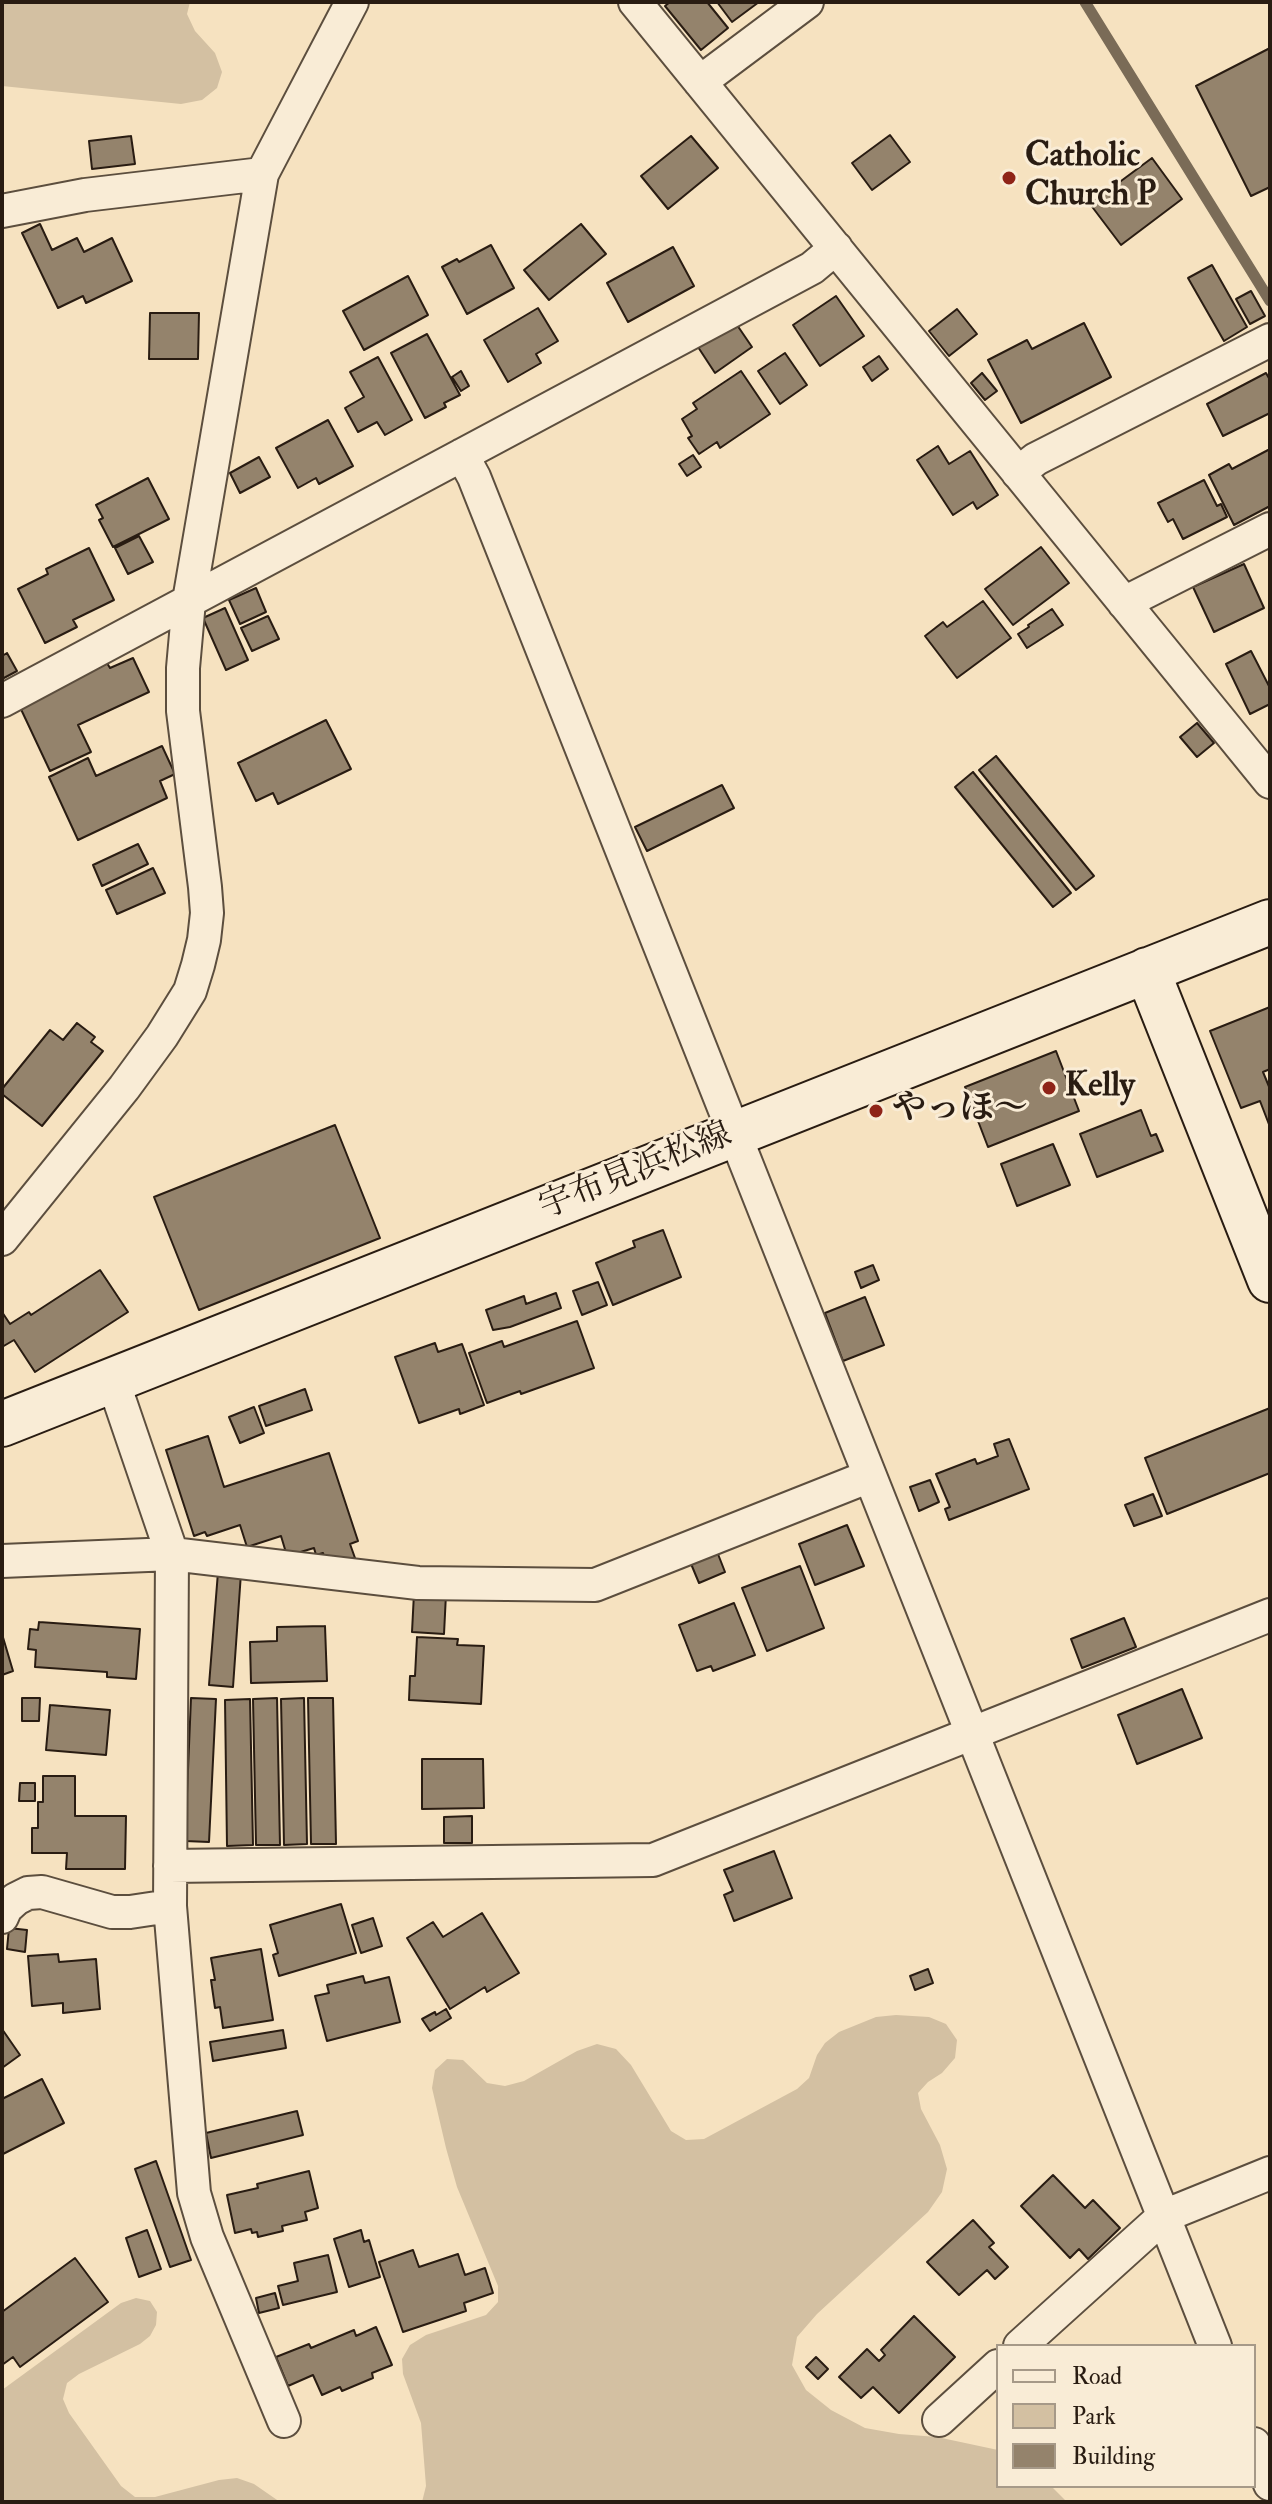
<!DOCTYPE html>
<meta charset="utf-8">
<style>
body{margin:0}
#map{position:relative;width:1272px;height:2504px;overflow:hidden;background:#f6e2c0;font-family:"IM FELL Double Pica",serif}
canvas{display:block}
.frame{position:absolute;inset:0;border:4px solid #291c12;pointer-events:none}
.legend{position:absolute;left:996px;top:2344px;width:260px;height:144px;box-sizing:border-box;background:#f9ecd6;border:2px solid #a69988;margin:0;padding:10px 14px;list-style:none;font-size:24px;color:#291c12}
.legend li{display:flex;align-items:center;gap:16px;height:40px}
.legend b{width:40px;border:2px solid #a69988}
</style>
<div id="map">
<canvas width="1272" height="2504"></canvas>
<div class="frame"></div>
<ul class="legend">
<li><b style="height:10px;background:#f9ecd6"></b>Road</li>
<li><b style="height:22px;background:#d3c0a2"></b>Park</li>
<li><b style="height:22px;background:#94836c"></b>Building</li>
</ul>
</div>
<script>
const ctx = document.querySelector('canvas').getContext('2d');
ctx.lineJoin = 'round';
function paint(path, color) { ctx.fillStyle = color; ctx.fill(path, 'evenodd'); }
const toPath = rows => new Path2D(rows.map(r => 'M' + r).join(''));
function stroke(path, color, width, dash) { ctx.strokeStyle = color; ctx.lineWidth = width; ctx.lineCap = dash ? 'butt' : 'round'; ctx.setLineDash(dash || []); ctx.stroke(path); }
function drawText(font, color, halo, rows, align = 'center') {
  ctx.font = font + ' "IM FELL Double Pica","Noto Serif JP",serif'; ctx.lineWidth = 6; ctx.setLineDash([]); ctx.textBaseline = 'middle'; ctx.strokeStyle = halo; ctx.fillStyle = color; for (const [text, x, y, turn = 0] of rows) {
    ctx.save(); ctx.translate(x, y); ctx.rotate((+turn || 0) * Math.PI / 180); ctx.textAlign = isNaN(turn) ? turn : align; if (halo) ctx.strokeText(text, 0, 0); ctx.fillText(text, 0, 0); ctx.restore();
  }
}
paint(toPath([
 [2,2,190,2,187,14,195,31,215,53,222,72,217,88,202,100,181,104,2,86],
 [896,2015,929,2017,946,2024,957,2040,955,2058,942,2073,928,2082,918,2093,921,2109,940,2145,947,2169,942,2192,928,2212,817,2314,797,2337,792,2365,806,2390,831,2410,865,2428,899,2434,937,2437,998,2450,998,2486,1051,2486,1067,2502,422,2502,426,2486,421,2423,403,2374,402,2359,410,2345,426,2335,486,2315,498,2302,498,2286,457,2187,446,2148,432,2088,435,2070,447,2059,463,2060,487,2083,505,2086,524,2081,577,2051,597,2044,616,2049,631,2065,671,2131,686,2140,704,2139,797,2089,809,2078,817,2055,825,2043,839,2032,876,2017],
 [136,2298,150,2301,157,2312,156,2325,150,2336,140,2344,79,2374,67,2383,63,2399,69,2413,121,2486,135,2497,155,2497,219,2480,237,2478,254,2484,280,2502,2,2502,2,2390,121,2303]
]), '#d3c0a2');
stroke(toPath([
 [1085,2,1270,301]
]), '#7a6b57', 11);
const building = toPath([
 [670,2,707,2,728,28,701,50,665,6,670,2],
 [717,2,759,2,732,22,717,2],
 [1270,48,1270,187,1251,196,1196,86,1270,48],
 [890,135,910,162,872,190,852,163,890,135],
 [131,136,135,164,92,169,89,141,131,136],
 [691,136,718,168,668,209,641,176,691,136],
 [1152,158,1182,199,1121,245,1090,204,1152,158],
 [40,224,52,250,77,238,84,252,112,238,132,281,86,303,83,296,58,308,22,233,40,224],
 [581,224,606,254,549,300,524,270,581,224],
 [491,245,514,288,467,314,442,267,457,259,459,262,491,245],
 [673,247,694,286,628,322,607,283,673,247],
 [1212,265,1247,327,1224,341,1188,278,1212,265],
 [408,276,428,315,364,350,343,311,408,276],
 [1251,291,1265,316,1250,324,1236,299,1251,291],
 [836,296,864,336,820,366,793,325,836,296],
 [538,308,558,341,536,354,541,363,508,382,484,340,538,308],
 [957,309,977,334,949,356,929,331,957,309],
 [150,313,199,313,198,359,149,359,150,313],
 [735,322,752,347,715,373,698,347,735,322],
 [1084,323,1111,377,1021,423,988,360,1027,340,1032,349,1084,323],
 [427,334,460,395,444,403,446,407,425,418,391,353,427,334],
 [785,353,807,385,780,404,758,371,785,353],
 [879,356,888,369,872,381,863,367,879,356],
 [378,357,412,420,385,435,377,422,358,432,345,408,364,397,350,372,378,357],
 [461,371,469,386,461,391,452,377,461,371],
 [741,371,770,414,720,448,717,442,699,454,688,438,692,436,682,419,697,409,693,403,741,371],
 [982,373,997,391,985,400,971,383,982,373],
 [1266,373,1270,380,1270,413,1223,436,1207,404,1266,373],
 [328,420,353,466,319,484,316,478,298,488,276,448,328,420],
 [938,446,949,464,970,451,998,495,977,509,973,502,953,515,917,460,938,446],
 [1270,449,1270,506,1234,525,1209,475,1229,464,1232,469,1270,449],
 [693,455,701,467,687,476,679,464,693,455],
 [259,457,270,477,240,493,230,473,259,457],
 [148,478,169,519,113,547,99,520,103,518,96,505,148,478],
 [1204,480,1217,506,1221,504,1227,517,1183,539,1173,519,1168,522,1158,503,1204,480],
 [139,536,153,562,128,574,115,548,139,536],
 [1041,547,1069,583,1013,625,985,589,1041,547],
 [89,548,114,600,73,620,77,627,45,643,18,589,48,574,46,569,89,548],
 [1244,564,1264,608,1214,632,1193,587,1244,564],
 [256,588,266,612,240,624,229,600,256,588],
 [983,601,1011,638,957,678,925,636,943,622,947,627,983,601],
 [225,608,248,660,226,670,203,618,225,608],
 [1052,609,1063,625,1027,648,1018,634,1029,627,1028,625,1052,609],
 [268,616,279,639,252,651,241,628,268,616],
 [1251,651,1270,688,1270,704,1250,714,1226,664,1251,651],
 [7,653,17,671,2,679,2,656,7,653],
 [133,658,149,692,78,725,91,752,50,771,19,705,107,663,110,668,133,658],
 [326,720,351,769,278,804,273,793,256,801,238,763,326,720],
 [1197,723,1214,743,1197,757,1180,737,1197,723],
 [162,746,175,774,160,781,167,798,78,840,49,777,88,758,96,776,162,746],
 [996,756,1094,876,1076,890,979,770,996,756],
 [973,772,1071,893,1053,907,955,787,973,772],
 [722,785,734,808,647,851,635,827,722,785],
 [138,844,148,864,102,886,93,865,138,844],
 [153,868,165,893,117,914,106,890,153,868],
 [1270,1007,1270,1069,1263,1072,1270,1089,1270,1127,1260,1101,1241,1108,1210,1031,1270,1007],
 [77,1023,95,1037,91,1042,103,1051,42,1126,2,1094,2,1089,50,1030,63,1040,77,1023],
 [1056,1051,1079,1111,988,1147,965,1087,1056,1051],
 [1141,1110,1151,1136,1156,1134,1163,1151,1097,1177,1080,1134,1141,1110],
 [335,1125,380,1238,199,1310,154,1197,335,1125],
 [1053,1144,1070,1185,1017,1206,1001,1164,1053,1144],
 [663,1230,681,1277,613,1305,596,1263,635,1247,633,1241,663,1230],
 [873,1265,879,1280,861,1288,855,1272,873,1265],
 [100,1270,128,1312,35,1372,14,1340,2,1347,2,1312,10,1324,29,1312,31,1315,100,1270],
 [598,1282,607,1305,582,1315,573,1291,598,1282],
 [556,1293,561,1308,510,1327,493,1330,486,1310,524,1296,526,1304,556,1293],
 [865,1297,884,1345,843,1361,825,1313,865,1297],
 [577,1321,594,1368,521,1394,520,1391,487,1403,469,1353,502,1341,504,1347,577,1321],
 [435,1343,438,1352,462,1344,484,1405,460,1414,459,1409,419,1423,395,1357,435,1343],
 [305,1389,312,1410,266,1426,259,1406,305,1389],
 [254,1407,264,1433,240,1443,229,1417,254,1407],
 [1270,1408,1270,1473,1167,1514,1145,1458,1270,1408],
 [208,1436,224,1487,329,1453,358,1541,350,1544,355,1558,325,1561,323,1553,316,1555,314,1548,287,1556,281,1536,247,1547,240,1525,207,1536,205,1532,194,1536,166,1450,208,1436],
 [1009,1439,1029,1489,949,1520,945,1509,950,1507,936,1474,975,1459,977,1464,998,1456,994,1444,1009,1439],
 [930,1480,939,1502,919,1511,910,1487,930,1480],
 [1153,1494,1162,1516,1134,1526,1125,1505,1153,1494],
 [847,1525,864,1566,815,1585,799,1544,847,1525],
 [716,1549,725,1572,699,1583,689,1559,716,1549],
 [800,1566,824,1628,767,1651,742,1588,800,1566],
 [218,1572,241,1573,233,1687,209,1685,218,1572],
 [414,1593,446,1594,444,1634,412,1632,414,1593],
 [734,1603,755,1655,713,1671,711,1666,697,1671,679,1625,734,1603],
 [1124,1618,1136,1647,1082,1668,1071,1639,1124,1618],
 [39,1622,140,1629,136,1679,107,1677,107,1672,35,1667,36,1650,28,1649,30,1629,38,1630,39,1622],
 [325,1626,327,1681,251,1683,250,1642,277,1641,277,1627,325,1626],
 [2,1634,13,1671,2,1675,2,1634],
 [417,1637,458,1639,457,1645,484,1646,481,1704,409,1700,410,1676,415,1676,417,1637],
 [1182,1689,1202,1738,1137,1764,1118,1715,1182,1689],
 [22,1698,40,1698,39,1721,22,1721,22,1698],
 [191,1698,216,1699,209,1842,185,1841,191,1698],
 [277,1698,280,1845,256,1845,253,1699,277,1698],
 [304,1698,307,1844,284,1845,281,1699,304,1698],
 [308,1698,333,1698,336,1844,311,1844,308,1698],
 [250,1699,253,1845,227,1846,225,1700,250,1699],
 [50,1705,110,1710,106,1755,46,1750,50,1705],
 [422,1759,483,1759,484,1808,422,1809,422,1759],
 [43,1776,75,1776,75,1816,126,1816,125,1869,66,1869,67,1853,32,1853,32,1828,38,1828,38,1802,43,1802,43,1776],
 [20,1783,35,1783,35,1801,19,1801,20,1783],
 [472,1816,472,1843,444,1843,444,1817,472,1816],
 [774,1851,792,1898,734,1921,724,1895,733,1891,724,1870,774,1851],
 [341,1904,356,1953,279,1976,273,1955,278,1953,270,1925,341,1904],
 [482,1913,519,1973,487,1992,485,1987,450,2009,407,1938,433,1922,443,1937,482,1913],
 [373,1918,382,1946,361,1953,352,1925,373,1918],
 [9,1928,27,1930,25,1952,7,1949,9,1928],
 [261,1949,273,2020,223,2028,220,2007,215,2008,211,1980,215,1980,211,1958,261,1949],
 [58,1954,59,1962,96,1959,100,2009,63,2013,63,2003,32,2006,28,1956,58,1954],
 [928,1969,933,1983,915,1990,910,1976,928,1969],
 [363,1976,365,1983,389,1977,400,2022,327,2041,315,1996,329,1993,327,1985,363,1976],
 [446,2009,451,2018,430,2031,422,2019,435,2012,436,2015,446,2009],
 [2,2029,20,2055,2,2068,2,2029],
 [283,2030,286,2048,213,2061,210,2042,283,2030],
 [42,2079,64,2123,3,2154,2,2099,42,2079],
 [297,2111,303,2135,211,2158,206,2133,297,2111],
 [156,2161,191,2260,170,2267,135,2169,156,2161],
 [309,2171,318,2208,305,2212,307,2220,282,2226,283,2231,258,2237,257,2232,252,2233,251,2229,235,2233,227,2195,258,2188,257,2184,309,2171],
 [1053,2175,1085,2208,1093,2200,1120,2228,1088,2259,1079,2249,1070,2258,1021,2206,1053,2175],
 [973,2220,994,2243,989,2247,1008,2267,995,2279,987,2270,959,2295,927,2262,973,2220],
 [147,2230,161,2269,139,2277,126,2238,147,2230],
 [361,2230,364,2242,369,2240,380,2277,349,2287,334,2239,361,2230],
 [413,2250,419,2267,458,2254,465,2275,485,2268,493,2293,464,2303,466,2311,403,2332,379,2262,413,2250],
 [328,2255,337,2292,283,2305,278,2286,298,2281,294,2263,328,2255],
 [75,2258,108,2302,20,2367,13,2357,2,2365,2,2312,75,2258],
 [275,2293,279,2308,259,2313,256,2298,275,2293],
 [914,2316,955,2357,899,2413,873,2387,861,2398,839,2377,867,2349,879,2361,885,2355,881,2350,914,2316],
 [376,2327,392,2365,372,2373,373,2378,342,2391,340,2387,322,2395,313,2375,288,2386,276,2357,309,2344,311,2348,354,2330,356,2336,376,2327],
 [816,2357,828,2369,818,2379,806,2367,816,2357]
]);
paint(building, '#94836c');
stroke(building, '#291c12', 2);
const street = toPath([
 [635,2,1270,782],
 [700,82,807,2],
 [2,211,85,195,262,174],
 [462,455,474,477,1215,2346],
 [1018,473,1036,459,1270,340],
 [1124,603,1270,529],
 [2,701,812,268,836,248],
 [2,1239,124,1088,162,1036,190,991,198,965,204,940,207,913,205,887,183,711,183,668,189,601,262,174,352,2],
 [113,1381,172,1554,170,1906,194,2193,207,2237,284,2421],
 [2,1561,172,1554,418,1583,595,1585,870,1476],
 [170,1866,653,1860,1270,1615],
 [2,1917,6,1908,16,1899,28,1893,42,1892,112,1912,130,1912,170,1906],
 [1020,2346,1164,2216,1270,2173],
 [939,2420,998,2366],
 [1254,2444,1270,2484]
]);
const secondary = toPath([
 [1147,970,1270,1280],
 [2,1424,1270,922]
]);
stroke(street, '#5c4e3e', 36);
stroke(secondary, '#291c12', 48);
stroke(street, '#f9ecd6', 32);
stroke(secondary, '#f9ecd6', 44);
for (const [x, y, r, color] of [
 [1009,178,8,"#8f2418"],
 [1049,1088,8,"#8f2418"],
 [876,1111,8,"#8f2418"]
]) { const dot = new Path2D(); dot.arc(x, y, r, 0, 2 * Math.PI); ctx.fillStyle = color; ctx.fill(dot); stroke(dot, '#f9ecd6', 3); }
drawText('bold 34px', '#291c12', '#f9ecd6', [
 ["Catholic",1025,158],
 ["Church P",1025,197],
 ["Kelly",1065,1088],
 ["やっほ～",892,1111]
], 'left');
drawText('34px', '#291c12', '#f9ecd6', [
 ["宇布見浜松線",636,1173,-22]
]);
</script>
